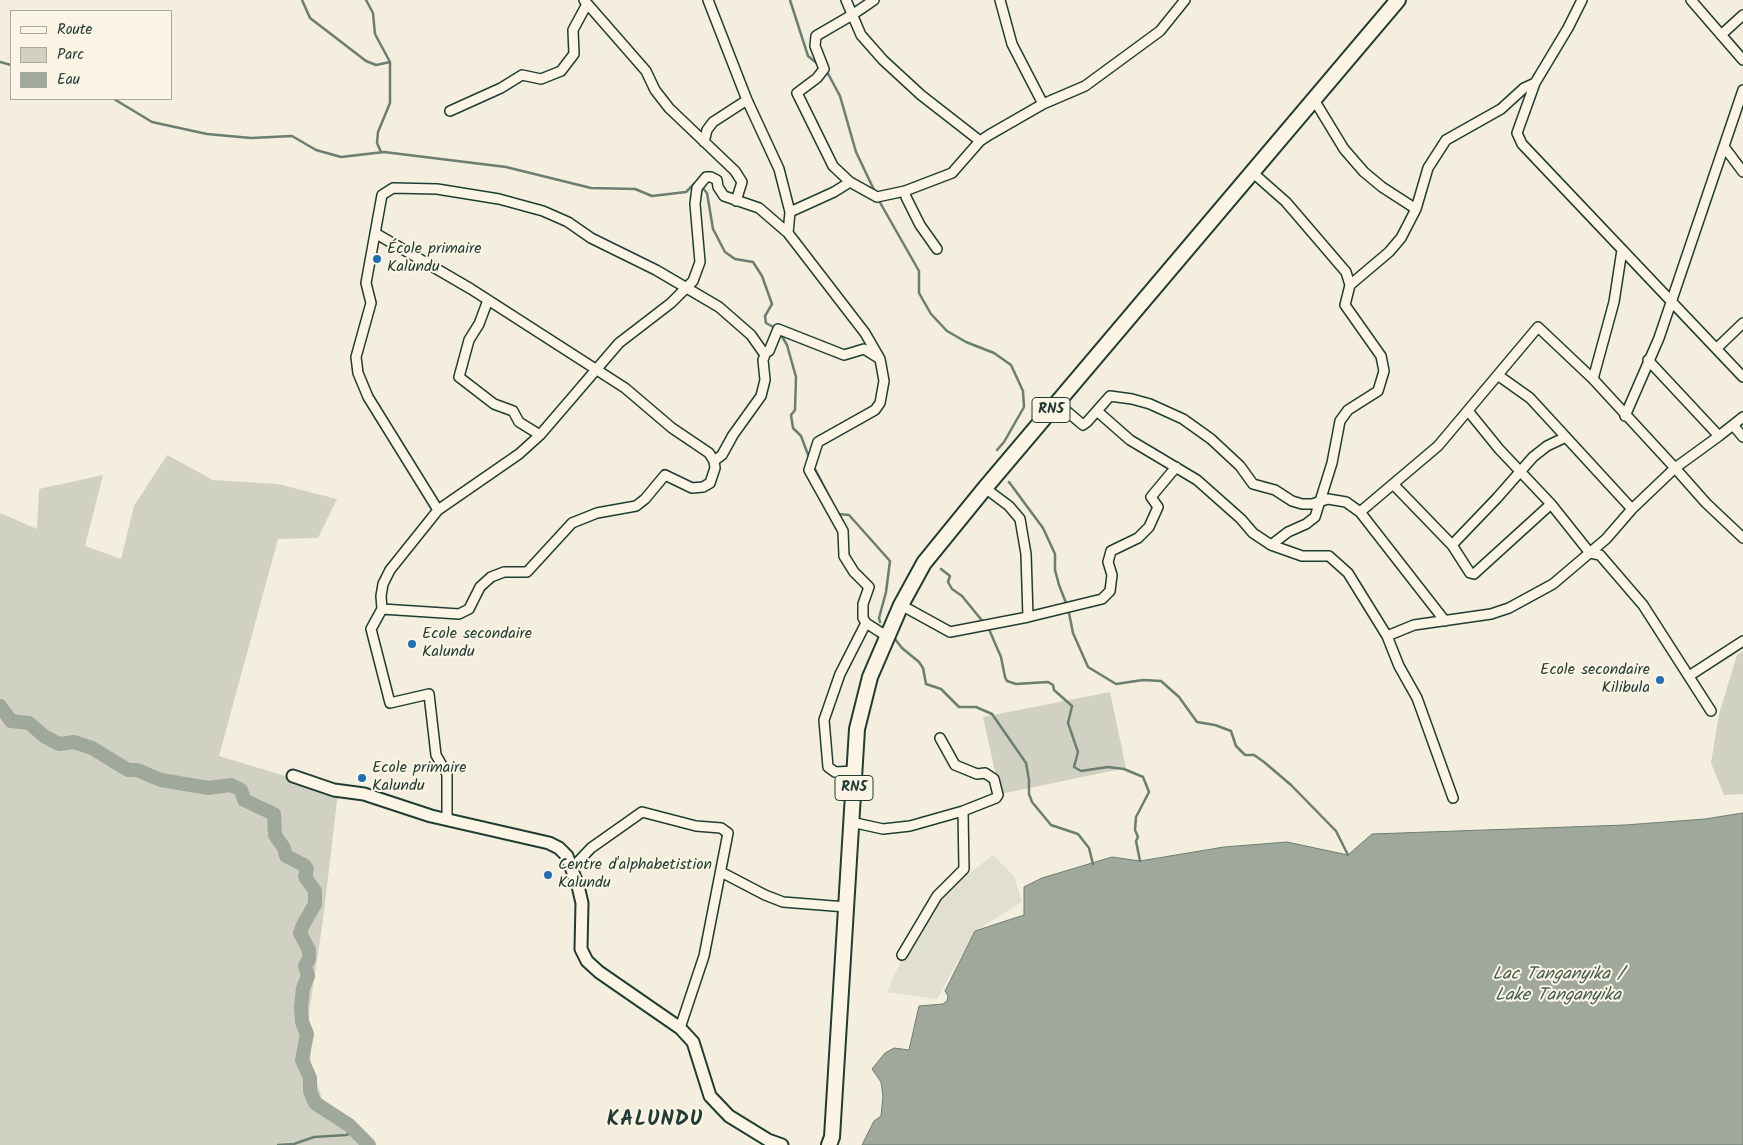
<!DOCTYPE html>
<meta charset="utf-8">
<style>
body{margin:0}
#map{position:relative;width:1743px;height:1145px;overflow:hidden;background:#f3eede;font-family:Kalam,sans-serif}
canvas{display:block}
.legend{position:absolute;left:10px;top:10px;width:162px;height:90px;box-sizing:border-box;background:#fcf5e5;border:1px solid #a4ab9e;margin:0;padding:6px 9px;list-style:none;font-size:15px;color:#1f3d34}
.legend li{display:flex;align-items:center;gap:10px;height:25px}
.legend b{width:25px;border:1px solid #a4ab9e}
</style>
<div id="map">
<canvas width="1743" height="1145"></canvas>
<ul class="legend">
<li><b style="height:6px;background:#fcf5e5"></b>Route</li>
<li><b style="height:14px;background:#d0d1c2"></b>Parc</li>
<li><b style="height:14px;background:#a0a89b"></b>Eau</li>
</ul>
</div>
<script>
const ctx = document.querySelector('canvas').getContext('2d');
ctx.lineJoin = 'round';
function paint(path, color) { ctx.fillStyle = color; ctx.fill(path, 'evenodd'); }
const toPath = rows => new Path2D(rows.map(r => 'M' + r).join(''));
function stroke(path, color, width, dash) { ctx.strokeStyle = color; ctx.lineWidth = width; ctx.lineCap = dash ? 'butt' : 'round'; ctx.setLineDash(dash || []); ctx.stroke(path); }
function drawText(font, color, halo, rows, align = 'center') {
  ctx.font = font + ' Kalam,sans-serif'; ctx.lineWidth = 4; ctx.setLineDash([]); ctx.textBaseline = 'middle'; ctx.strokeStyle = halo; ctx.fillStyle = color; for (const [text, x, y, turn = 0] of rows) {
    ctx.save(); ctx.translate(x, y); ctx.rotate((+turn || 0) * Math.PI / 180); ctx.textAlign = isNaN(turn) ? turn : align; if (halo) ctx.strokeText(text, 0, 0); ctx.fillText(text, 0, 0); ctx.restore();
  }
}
paint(toPath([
 [993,855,1014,876,1022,902,975,931,937,999,887,992,903,956,939,897]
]), '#e1dfd0');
paint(toPath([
 [167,455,213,480,278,484,337,499,318,538,278,539,219,756,338,792,323,920,309,1013,311,1065,322,1099,350,1119,376,1145,0,1145,0,513,37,529,39,489,103,475,85,546,121,559,134,506],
 [1743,651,1743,794,1724,795,1711,763,1719,714,1737,655],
 [1110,692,1126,768,1000,794,983,717]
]), '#d0d1c2');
const water = toPath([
 [1743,813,1743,1145,862,1145,874,1121,881,1116,883,1096,881,1082,872,1069,885,1053,894,1048,909,1050,919,1006,943,1004,947,1001,948,996,945,991,975,931,1024,915,1024,887,1042,878,1112,857,1140,861,1224,847,1287,842,1348,855,1372,834,1625,825,1705,819,1743,813]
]);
paint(water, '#a0a89b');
stroke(water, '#6c7d72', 1);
stroke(toPath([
 [302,0,310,18,366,61,376,65,390,62],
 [366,0,373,13,375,34,390,62,390,103,378,132,377,143,381,152],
 [790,0,808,56,819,65],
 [0,62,11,65],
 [826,70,840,96,856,152,875,192],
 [114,99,152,122,207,134,251,138,292,136,316,150,341,157,384,152,506,167,591,188,635,189,652,196,686,192,695,183,700,185,707,193,713,229,725,252,735,259,753,262,762,276,772,304,765,316,766,323,777,329],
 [878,199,919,271,919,293,931,314,947,331,966,342,994,353,1011,365,1023,391,1024,407,1004,442,997,450],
 [780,333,787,345,796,377,795,410,791,415,793,428,801,436,810,460],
 [814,467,832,502],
 [1009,482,1043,528,1055,554,1055,570,1059,585,1068,608,1073,633,1088,667,1116,684,1143,680,1161,681,1179,697,1197,722,1215,725,1231,731,1236,746,1245,755,1254,755,1264,762,1291,785,1336,831,1348,855],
 [838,514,849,515,890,561,886,592,879,618,880,622],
 [941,569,950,576,948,582,952,589,962,596,984,623],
 [988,627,1001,657,1005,677,1007,681,1016,684,1048,682,1053,685,1054,690,1072,706,1068,723,1078,752,1074,767,1081,771,1108,767,1124,769,1143,777,1149,792,1136,817,1135,830,1138,837,1136,841,1140,861],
 [895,639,902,648,919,662,923,668,926,684,941,689,959,707,976,707,992,714,1026,763,1029,780,1029,794,1032,802,1051,825,1078,834,1089,848,1093,864],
 [278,1145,294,1144,314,1137,346,1135,354,1132]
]), '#6c7d72', 2.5);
stroke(toPath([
 [0,706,11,721,29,723,44,736,59,744,74,742,92,748,128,770,137,770,161,780,208,788,231,785,241,790,244,800,274,814,275,835,284,848,286,856,304,865,307,869,305,877,315,891,315,904,303,925,300,933,309,950,309,959,305,966,308,976,303,988,301,1007,302,1022,307,1034,302,1060,310,1078,310,1091,315,1103,349,1125,369,1145]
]), '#a0a89b', 14);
const minor = toPath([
 [584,0,646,71,655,90,669,108,735,171,742,182,736,201],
 [846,0,861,35,883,60,921,95,980,141],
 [1000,0,1012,44,1043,104],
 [1582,0,1568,28,1535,83,1517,133,1522,144,1743,377],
 [1691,0,1743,60],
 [1721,35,1743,15],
 [1313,98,1344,149,1364,172,1382,187,1416,209],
 [747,100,779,169,790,212],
 [450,111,501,88,522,75,541,79,561,71,574,54,573,30,587,4],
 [704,142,707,130,713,122,747,100,708,0],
 [1725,148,1743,172],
 [1252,172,1286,202,1346,272,1350,285,1345,305,1381,356,1384,371,1378,391,1348,410,1340,421,1332,463,1315,517,1306,524,1288,532,1271,545],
 [850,182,833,166,797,93,817,78,824,69,815,46,816,36,852,15,874,0],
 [905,191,906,197,920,225,937,249],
 [375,233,471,289,625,388,672,428,709,453,714,461,715,468,710,483,703,487,692,488,665,475,645,499,636,506,597,513,572,523,527,572,504,572,491,577,480,587,469,609,459,614,382,609],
 [788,233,790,212,834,192,850,182,877,197,905,191,952,173,980,141,989,135,1043,104,1085,86,1160,31,1185,0],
 [1350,285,1389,252,1401,238,1416,209,1428,168,1446,140,1501,109,1524,88,1535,83],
 [488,300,479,324,469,340,459,377,494,404,513,411,519,422,540,435],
 [1717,348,1743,323],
 [1648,360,1719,436,1743,417],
 [1499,376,1530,398,1632,509],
 [1593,379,1614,302,1622,250],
 [1057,403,1083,425,1087,422,1110,396,1132,399,1150,404,1183,419,1211,439,1240,466,1253,484,1275,490,1292,501,1302,504,1312,504,1328,499,1346,502,1360,512,1445,621],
 [1097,411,1130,440,1197,480,1241,519,1253,533,1271,545,1302,556,1329,556,1348,573,1387,636,1399,666,1417,698,1453,798],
 [1469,412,1499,449,1551,504,1590,553,1600,555,1643,605,1711,711],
 [1625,416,1659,338,1743,90],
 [1733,425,1743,437],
 [714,461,722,455,733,435,761,396,765,380,763,360,766,352],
 [1393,484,1452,545,1497,498,1533,457,1547,446,1566,437],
 [438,510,368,397,358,373,356,357,371,303,366,283,382,195,393,188,437,189,499,199,543,211,568,222,591,238,656,270,719,307,751,335,763,352,769,351,778,329,844,355,864,349,880,359],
 [1360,512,1438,446,1538,327,1593,379,1675,468,1719,436],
 [1452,545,1470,573,1474,574,1551,504],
 [901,605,950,632,1028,617,1026,554,1020,519,1009,506,985,488],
 [1028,617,1102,599,1110,591,1112,575,1108,562,1111,551,1138,538,1149,527,1158,507,1151,497,1176,467],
 [1387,636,1414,625,1491,614,1509,608,1553,584,1606,539,1632,509,1675,468,1706,503,1743,538],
 [1689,676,1743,641],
 [856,771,835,772,828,767,824,720,840,674,866,623],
 [447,819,447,774,436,755,429,694,390,703,371,629,382,609,381,596,383,584,390,570,438,510,519,454,540,435,619,343,671,303,693,281,700,262,695,204,697,188,706,177,711,177,717,180,718,187,724,196,759,208,788,233,865,333,880,359,884,381,880,403,875,410,818,442,809,470,843,531,844,556,854,572,869,587,863,604,863,618,866,623,888,637],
 [851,822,883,829,910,826,963,811,996,798,998,795,994,779,985,773,977,774,955,765,940,738],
 [573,867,591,848,642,812,696,826,721,828,728,833,704,956,680,1028],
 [721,872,765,895,783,902,846,907],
 [902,955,937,896,964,869,963,811]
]);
const tertiary = toPath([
 [293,776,334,790,364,794,431,816,549,843,559,848,567,856,578,886,582,903,581,949,587,961,599,972,680,1028,693,1042,710,1096,729,1116,768,1140,782,1145]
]);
const trunk = toPath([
 [829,1145,832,1137,857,729,870,677,901,605,924,563,985,488,1398,0]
]);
stroke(minor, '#1f3d34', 12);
stroke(tertiary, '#1f3d34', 15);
stroke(trunk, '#1f3d34', 18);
stroke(minor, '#fcf5e5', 9);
stroke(tertiary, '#fcf5e5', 11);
stroke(trunk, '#fcf5e5', 14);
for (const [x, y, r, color] of [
 [377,259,5,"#1f6fb2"],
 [412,644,5,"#1f6fb2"],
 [1660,680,5,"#1f6fb2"],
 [362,778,5,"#1f6fb2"],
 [548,875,5,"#1f6fb2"]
]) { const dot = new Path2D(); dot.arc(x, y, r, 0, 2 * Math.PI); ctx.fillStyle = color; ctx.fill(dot); stroke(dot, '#fcf5e5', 2); }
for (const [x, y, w] of [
 [1051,410,38],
 [854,788,38]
]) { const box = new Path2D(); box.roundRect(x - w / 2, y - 12.5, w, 25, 4); ctx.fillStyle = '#fcf5e5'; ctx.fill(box); stroke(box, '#1f3d34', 1); }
drawText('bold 15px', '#1f3d34', null, [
 ["RN5",1051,410],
 ["RN5",854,788]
]);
drawText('16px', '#1f3d34', '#fcf5e5', [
 ["École primaire",387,250],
 ["Kalundu",387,268],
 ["Ecole secondaire",422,635],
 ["Kalundu",422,653],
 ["Ecole secondaire",1650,671,"right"],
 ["Kilibula",1650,689,"right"],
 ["Ecole primaire",372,769],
 ["Kalundu",372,787],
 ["Centre d'alphabetistion",558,866],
 ["Kalundu",558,884]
], 'left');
drawText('italic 18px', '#465d53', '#fcf5e5', [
 ["Lac Tanganyika /",1558,976],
 ["Lake Tanganyika",1558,997]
]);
ctx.letterSpacing = '1px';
drawText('bold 21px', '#1f3d34', '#fcf5e5', [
 ["KALUNDU",655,1121]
]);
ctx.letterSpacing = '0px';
</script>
